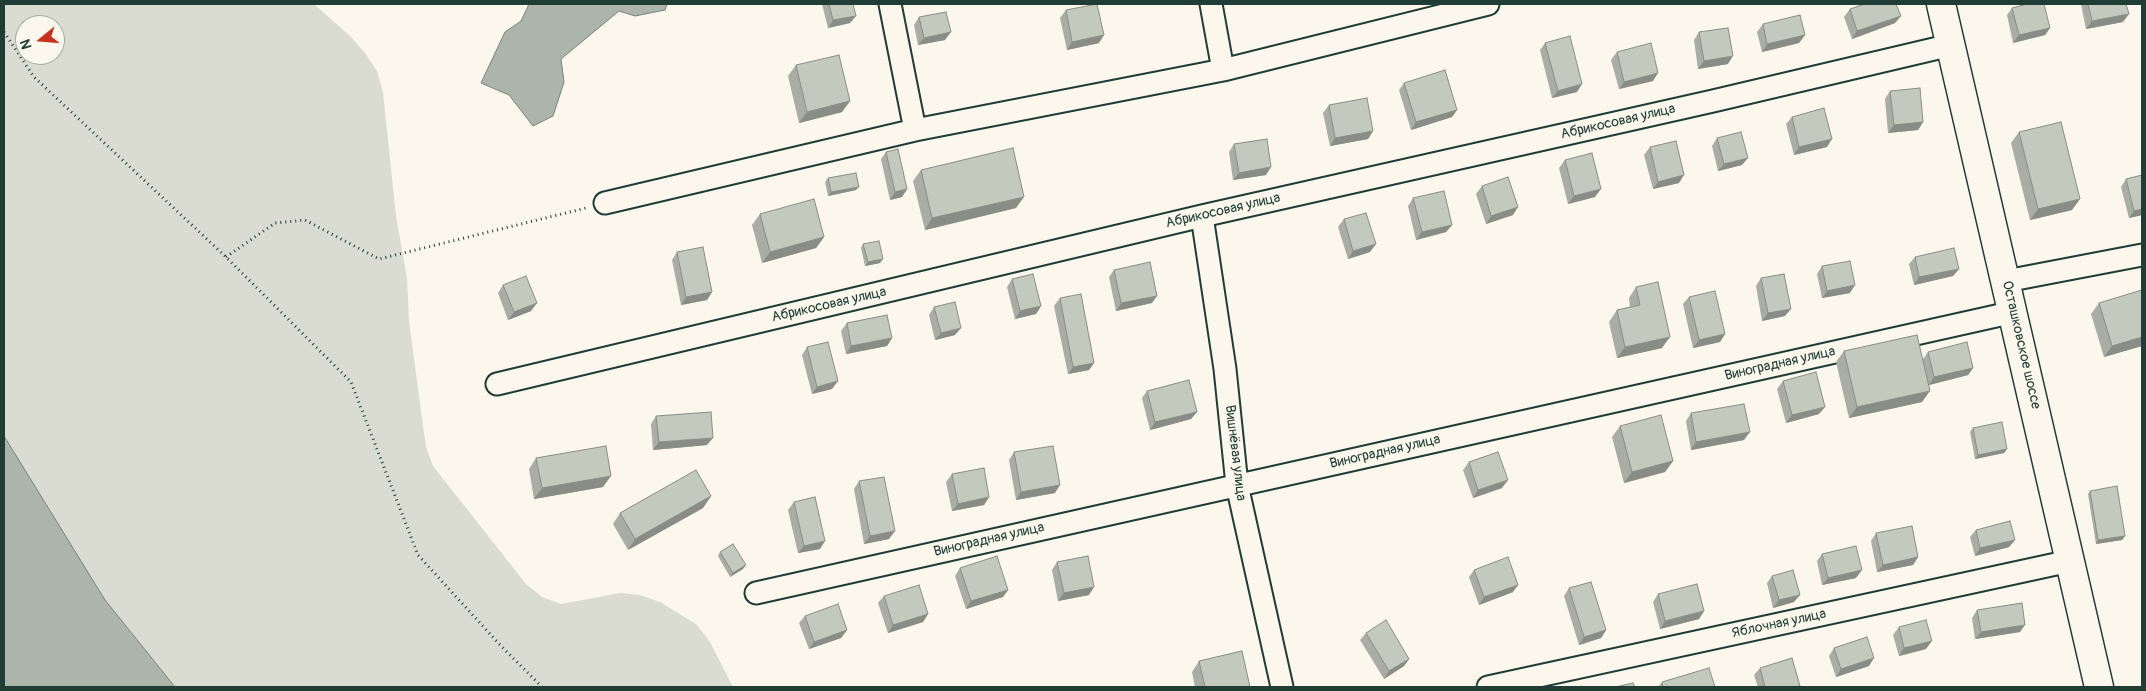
<!DOCTYPE html>
<meta charset="utf-8">
<style>
body{margin:0}
#map{position:relative;width:2146px;height:691px;overflow:hidden;background:#fbf7ec;font-family:Pangolin,sans-serif}
canvas{display:block}
.frame{position:absolute;inset:0;border:5px solid #1f3d34;pointer-events:none}
.north{position:absolute;left:15px;top:15px;width:50px;height:50px;box-sizing:border-box;background:#fbf7ec;border:1px solid #a3ada2;border-radius:50%;rotate:253deg;font-size:14px;font-weight:700;line-height:20px;text-align:center;color:#1f3d34}
.north::after{content:'';display:block;margin:auto;width:18px;height:22px;background:#c8321e;clip-path:polygon(50% 0,100% 100%,50% 72%,0 100%)}
</style>
<div id="map">
<canvas width="2146" height="691"></canvas>
<div class="frame"></div>
<div class="north">N</div>
</div>
<script>
const ctx = document.querySelector('canvas').getContext('2d');
ctx.lineJoin = 'round';
function paint(path, color) { ctx.fillStyle = color; ctx.fill(path, 'evenodd'); }
const toPath = rows => new Path2D(rows.map(r => 'M' + r).join(''));
function stroke(path, color, width, dash) { ctx.strokeStyle = color; ctx.lineWidth = width; ctx.lineCap = dash ? 'butt' : 'round'; ctx.setLineDash(dash || []); ctx.stroke(path); }
function drawText(font, color, halo, rows, align = 'center') {
  ctx.font = font + ' Pangolin,sans-serif'; ctx.lineWidth = 4; ctx.setLineDash([]); ctx.textBaseline = 'middle'; ctx.strokeStyle = halo; ctx.fillStyle = color; for (const [text, x, y, turn = 0] of rows) {
    ctx.save(); ctx.translate(x, y); ctx.rotate((+turn || 0) * Math.PI / 180); ctx.textAlign = isNaN(turn) ? turn : align; if (halo) ctx.strokeText(text, 0, 0); ctx.fillText(text, 0, 0); ctx.restore();
  }
}
paint(toPath([
 [4,4,314,4,351,37,365,53,377,71,383,92,396,216,407,278,409,321,423,426,426,447,433,466,526,584,542,597,561,604,620,593,640,595,660,602,696,624,710,642,733,687,175,687,105,600,4,436],
 [25,25,55,25,55,55,25,55]
]), '#dbdcd1');
const water = toPath([
 [529,4,667,4,665,10,635,16,619,11,561,59,564,82,553,116,533,126,509,95,481,83,505,32,521,21,529,4],
 [4,436,105,600,175,687,4,687,4,436]
]);
paint(water, '#adb4aa');
stroke(water, '#74847b', 1);
const street = toPath([
 [890,4,915,130],
 [1211,4,1223,70],
 [605,203,915,130,1223,70,1488,4],
 [1202,216,1225,369,1237,485,1282,687],
 [2006,281,2142,255],
 [497,384,1202,216,1713,101,1951,45],
 [756,593,2014,312],
 [1488,687,2070,561]
]);
const secondary = toPath([
 [1941,4,2099,687]
]);
stroke(street, '#1f3d34', 25);
stroke(secondary, '#1f3d34', 31);
stroke(toPath([
 [4,32,34,77,226,257,351,382,418,555,501,646,542,687],
 [226,257,275,223,305,220,379,259,586,208]
]), '#1f3d34', 3, [1, 4]);
stroke(street, '#fbf7ec', 21);
stroke(secondary, '#fbf7ec', 28);
paint(toPath([
 [822,4,853,4,850,23,828,28],
 [2081,4,2126,4,2123,22,2086,29],
 [2012,8,2050,28,2045,35,2013,43,2007,15],
 [1850,9,1895,23,1852,39,1844,17],
 [1066,10,1099,43,1067,50,1060,18],
 [919,17,945,40,918,45,914,25],
 [1763,24,1805,35,1799,43,1762,52,1757,32],
 [1699,32,1728,64,1698,69,1694,40],
 [1545,43,1577,92,1552,98,1540,50],
 [1617,52,1653,81,1619,89,1611,60],
 [796,65,850,101,842,112,799,123,788,76],
 [1404,83,1457,110,1452,117,1411,130,1399,90],
 [1890,91,1923,122,1918,130,1888,133,1885,99],
 [1329,105,1373,131,1368,139,1330,146,1323,113],
 [1792,117,1827,147,1794,155,1786,124],
 [2019,132,2072,210,2030,220,2011,143],
 [1717,138,1742,165,1718,171,1712,146],
 [1234,144,1266,175,1233,180,1229,152],
 [1650,147,1679,183,1653,189,1644,155],
 [886,152,907,189,902,197,890,200,881,159],
 [1565,160,1595,197,1568,204,1559,168],
 [921,170,1016,208,925,230,913,181],
 [2142,175,2142,215,2129,218,2121,187,2126,179],
 [828,178,856,190,828,196,825,182],
 [1482,186,1513,215,1486,224,1476,194],
 [1413,198,1452,225,1446,232,1416,240,1408,206],
 [760,214,824,237,816,248,762,263,752,225],
 [1344,219,1370,252,1348,259,1338,227],
 [863,244,880,263,865,266,861,248],
 [677,252,712,292,707,300,681,305,672,260],
 [1915,257,1959,269,1953,276,1914,285,1909,264],
 [1822,266,1850,293,1822,298,1817,274],
 [1114,270,1152,303,1116,311,1109,277],
 [1761,278,1785,316,1762,321,1756,286],
 [1012,279,1041,306,1036,314,1015,319,1007,287],
 [503,285,531,311,508,320,498,293],
 [1636,287,1662,348,1617,358,1609,322,1617,310,1630,307,1629,298],
 [2142,290,2142,346,2104,357,2091,314,2099,303],
 [1689,297,1725,334,1720,342,1693,348,1683,304],
 [1060,298,1094,363,1089,370,1068,374,1054,306],
 [934,307,955,335,935,340,929,315],
 [847,323,892,338,887,346,846,354,841,331],
 [807,347,832,389,812,394,802,355],
 [1844,351,1923,359,1928,352,1973,368,1968,375,1929,385,1922,402,1849,418,1836,362],
 [1783,381,1819,414,1786,423,1777,389],
 [1147,391,1197,412,1191,419,1150,430,1142,398],
 [1691,413,1744,440,1691,450,1686,421],
 [656,416,707,445,653,450,651,424],
 [1620,426,1673,461,1665,472,1624,483,1612,437],
 [1973,428,2007,449,2004,453,1975,459,1970,432],
 [1014,452,1055,493,1016,500,1009,460],
 [536,458,603,487,534,499,529,469],
 [1469,462,1502,488,1473,498,1463,470],
 [952,474,989,497,984,505,952,511,946,482],
 [859,481,889,539,864,544,854,489],
 [2090,491,2125,536,2122,540,2096,544,2088,494],
 [711,496,703,508,628,550,613,524,620,513],
 [794,502,820,549,798,553,788,510],
 [1976,530,2015,540,2009,547,1975,556,1970,537],
 [1876,533,1918,557,1913,565,1877,572,1871,541],
 [720,552,743,569,730,577,718,556],
 [1822,554,1856,578,1822,585,1817,561],
 [1057,562,1089,595,1058,601,1052,570],
 [960,568,1008,590,1003,597,966,609,955,576],
 [1474,570,1513,592,1479,605,1469,577],
 [1772,576,1794,602,1773,608,1767,583],
 [1569,588,1606,630,1601,638,1579,645,1564,596],
 [1658,594,1704,611,1699,619,1660,629,1653,602],
 [884,596,928,614,923,622,888,633,878,603],
 [1977,610,2020,632,1975,639,1972,618],
 [805,616,847,630,841,638,809,649,799,623],
 [1899,627,1926,649,1899,656,1893,635],
 [1366,633,1409,659,1404,666,1384,679,1360,640],
 [1834,648,1869,666,1836,677,1829,656],
 [1199,661,1250,687,1195,687,1192,672],
 [1760,668,1800,686,1799,687,1758,687,1754,675],
 [1662,682,1715,687,1658,687]
]), '#a9ada3');
paint(toPath([
 [2129,14,2123,22,2086,29,2092,21],
 [856,16,850,23,828,28,833,20],
 [1901,16,1895,23,1852,39,1857,31],
 [2050,28,2045,35,2013,43,2019,35],
 [951,32,945,40,918,45,924,38],
 [1104,35,1099,43,1067,50,1072,42],
 [1805,35,1799,43,1762,52,1767,44],
 [1733,56,1728,64,1698,69,1704,61],
 [1658,73,1653,81,1619,89,1624,82],
 [1582,84,1577,92,1552,98,1558,91],
 [850,101,842,112,799,123,807,112],
 [1457,110,1452,117,1411,130,1416,122],
 [1923,122,1918,130,1888,133,1894,125],
 [1373,131,1368,139,1330,146,1335,138],
 [1832,139,1827,147,1794,155,1799,147],
 [1748,158,1742,165,1718,171,1724,164],
 [1271,167,1266,175,1233,180,1239,173],
 [1684,175,1679,183,1653,189,1658,182],
 [859,187,856,190,828,196,831,192],
 [907,189,902,197,890,200,895,192],
 [1601,189,1595,197,1568,204,1574,196],
 [1024,197,1016,208,925,230,932,218],
 [2080,199,2072,210,2030,220,2038,209],
 [1518,207,1513,215,1486,224,1491,216],
 [2142,209,2142,215,2129,218,2134,211],
 [1452,225,1446,232,1416,240,1422,232],
 [824,237,816,248,762,263,770,252],
 [1376,244,1370,252,1348,259,1353,251],
 [883,259,880,263,865,266,868,262],
 [1959,269,1953,276,1914,285,1919,277],
 [1855,285,1850,293,1822,298,1827,291],
 [712,292,707,300,681,305,686,297],
 [1157,296,1152,303,1116,311,1121,303],
 [537,303,531,311,508,320,514,312],
 [1041,306,1036,314,1015,319,1020,311],
 [1791,309,1785,316,1762,321,1768,313],
 [961,328,955,335,935,340,941,333],
 [1725,334,1720,342,1693,348,1699,340],
 [1670,337,1662,348,1617,358,1625,347],
 [2142,337,2142,346,2104,357,2112,346],
 [892,338,887,346,846,354,851,346],
 [1094,363,1089,370,1068,374,1073,367],
 [1973,368,1968,375,1929,385,1934,377],
 [838,381,832,389,812,394,817,387],
 [1930,391,1922,402,1849,418,1857,407],
 [1825,407,1819,414,1786,423,1792,415],
 [1197,412,1191,419,1150,430,1155,422],
 [1750,432,1744,440,1691,450,1696,442],
 [713,438,707,445,653,450,659,442],
 [2007,449,2004,453,1975,459,1978,455],
 [1673,461,1665,472,1624,483,1632,472],
 [611,476,603,487,534,499,542,488],
 [1508,480,1502,488,1473,498,1478,490],
 [1060,485,1055,493,1016,500,1021,492],
 [711,496,703,508,628,550,635,539],
 [989,497,984,505,952,511,958,504],
 [895,531,889,539,864,544,870,536],
 [2125,536,2122,540,2096,544,2098,540],
 [2015,540,2009,547,1975,556,1980,548],
 [825,541,820,549,798,553,804,546],
 [1918,557,1913,565,1877,572,1883,565],
 [746,565,743,569,730,577,733,573],
 [1862,570,1856,578,1822,585,1828,578],
 [1518,585,1513,592,1479,605,1484,597],
 [1094,587,1089,595,1058,601,1064,593],
 [1008,590,1003,597,966,609,971,601],
 [1800,595,1794,602,1773,608,1779,600],
 [1704,611,1699,619,1660,629,1665,621],
 [928,614,923,622,888,633,893,625],
 [2025,625,2020,632,1975,639,1981,632],
 [847,630,841,638,809,649,814,642],
 [1606,630,1601,638,1579,645,1584,637],
 [1932,641,1926,649,1899,656,1904,648],
 [1874,658,1869,666,1836,677,1841,669],
 [1409,659,1404,666,1384,679,1389,671]
]), '#898d85');
const building = toPath([
 [829,4,853,4,856,16,833,20,829,4],
 [1097,4,1104,35,1072,42,1066,10,1097,4],
 [1865,4,1896,4,1901,16,1857,31,1850,9,1865,4],
 [2027,4,2044,4,2050,28,2019,35,2012,8,2027,4],
 [2088,4,2126,4,2129,14,2092,21,2088,4],
 [946,12,951,32,924,38,919,17,946,12],
 [1800,15,1805,35,1767,44,1763,24,1800,15],
 [1728,28,1733,56,1704,61,1699,32,1728,28],
 [1570,36,1582,84,1558,91,1545,43,1570,36],
 [1651,43,1658,73,1624,82,1617,52,1651,43],
 [839,55,850,101,807,112,796,65,839,55],
 [1445,70,1457,110,1416,122,1404,83,1445,70],
 [1920,88,1923,122,1894,125,1890,91,1920,88],
 [1367,98,1373,131,1335,138,1329,105,1367,98],
 [1824,108,1832,139,1799,147,1792,117,1824,108],
 [2061,122,2080,199,2038,209,2019,132,2061,122],
 [1741,132,1748,158,1724,164,1717,138,1741,132],
 [1267,139,1271,167,1239,173,1234,144,1267,139],
 [1676,141,1684,175,1658,182,1650,147,1676,141],
 [1013,148,1024,197,932,218,921,170,1013,148],
 [898,149,907,189,895,192,886,152,898,149],
 [1592,153,1601,189,1574,196,1565,160,1592,153],
 [856,173,859,187,831,192,828,178,856,173],
 [2142,175,2142,209,2134,211,2126,179,2142,175],
 [1508,177,1518,207,1491,216,1482,186,1508,177],
 [1444,191,1452,225,1422,232,1413,198,1444,191],
 [814,199,824,237,770,252,760,214,814,199],
 [1366,213,1376,244,1353,251,1344,219,1366,213],
 [879,241,883,259,868,262,863,244,879,241],
 [703,247,712,292,686,297,677,252,703,247],
 [1954,248,1959,269,1919,277,1915,257,1954,248],
 [1850,261,1855,285,1827,291,1822,266,1850,261],
 [1150,262,1157,296,1121,303,1114,270,1150,262],
 [1033,274,1041,306,1020,311,1012,279,1033,274],
 [1784,274,1791,309,1768,313,1761,278,1784,274],
 [526,276,537,303,514,312,503,285,526,276],
 [1658,282,1670,337,1625,347,1617,310,1640,305,1636,287,1658,282],
 [2142,290,2142,337,2112,346,2099,303,2142,290],
 [1715,291,1725,334,1699,340,1689,297,1715,291],
 [1081,294,1094,363,1073,367,1060,298,1081,294],
 [955,302,961,328,941,333,934,307,955,302],
 [887,315,892,338,851,346,847,323,887,315],
 [1917,335,1930,391,1857,407,1844,351,1917,335],
 [828,342,838,381,817,387,807,347,828,342],
 [1967,342,1973,368,1934,377,1928,352,1967,342],
 [1816,372,1825,407,1792,415,1783,381,1816,372],
 [1189,380,1197,412,1155,422,1147,391,1189,380],
 [1744,404,1750,432,1696,442,1691,413,1744,404],
 [711,412,713,438,659,442,656,416,711,412],
 [1661,415,1673,461,1632,472,1620,426,1661,415],
 [2002,422,2007,449,1978,455,1973,428,2002,422],
 [606,446,611,476,542,488,536,458,606,446],
 [1053,446,1060,485,1021,492,1014,452,1053,446],
 [1498,452,1508,480,1478,490,1469,462,1498,452],
 [984,468,989,497,958,504,952,474,984,468],
 [696,470,711,496,635,539,620,513,696,470],
 [884,477,895,531,870,536,859,481,884,477],
 [2117,486,2125,536,2098,540,2090,491,2117,486],
 [815,497,825,541,804,546,794,502,815,497],
 [2010,521,2015,540,1980,548,1976,530,2010,521],
 [1912,526,1918,557,1883,565,1876,533,1912,526],
 [733,544,746,565,733,573,720,552,733,544],
 [1856,546,1862,570,1828,578,1822,554,1856,546],
 [997,556,1008,590,971,601,960,568,997,556],
 [1088,556,1094,587,1064,593,1057,562,1088,556],
 [1508,557,1518,585,1484,597,1474,570,1508,557],
 [1793,570,1800,595,1779,600,1772,576,1793,570],
 [1591,582,1606,630,1584,637,1569,588,1591,582],
 [1697,584,1704,611,1665,621,1658,594,1697,584],
 [919,585,928,614,893,625,884,596,919,585],
 [2022,603,2025,625,1981,632,1977,610,2022,603],
 [838,604,847,630,814,642,805,616,838,604],
 [1386,620,1409,659,1389,671,1366,633,1386,620],
 [1926,620,1932,641,1904,648,1899,627,1926,620],
 [1867,637,1874,658,1841,669,1834,648,1867,637],
 [1242,651,1250,687,1205,687,1199,661,1242,651],
 [1792,658,1800,686,1794,687,1765,687,1760,668,1792,658],
 [1709,668,1715,687,1663,687,1662,682,1709,668],
 [1633,683,1635,687,1615,687,1633,683]
]);
paint(building, '#c4c9be');
stroke(building, '#898d85', 1);
drawText('14px', '#1f3d34', '#fbf7ec', [
 ["Абрикосовая улица",1618,122,-13],
 ["Абрикосовая улица",1223,211,-13],
 ["Абрикосовая улица",829,305,-13],
 ["Осташковское шоссе",2021,345,77],
 ["Виноградная улица",1780,364,-13],
 ["Виноградная улица",1385,452,-13],
 ["Вишнёвая улица",1235,453,83],
 ["Виноградная улица",989,540,-13],
 ["Яблочная улица",1779,624,-12]
]);
</script>
